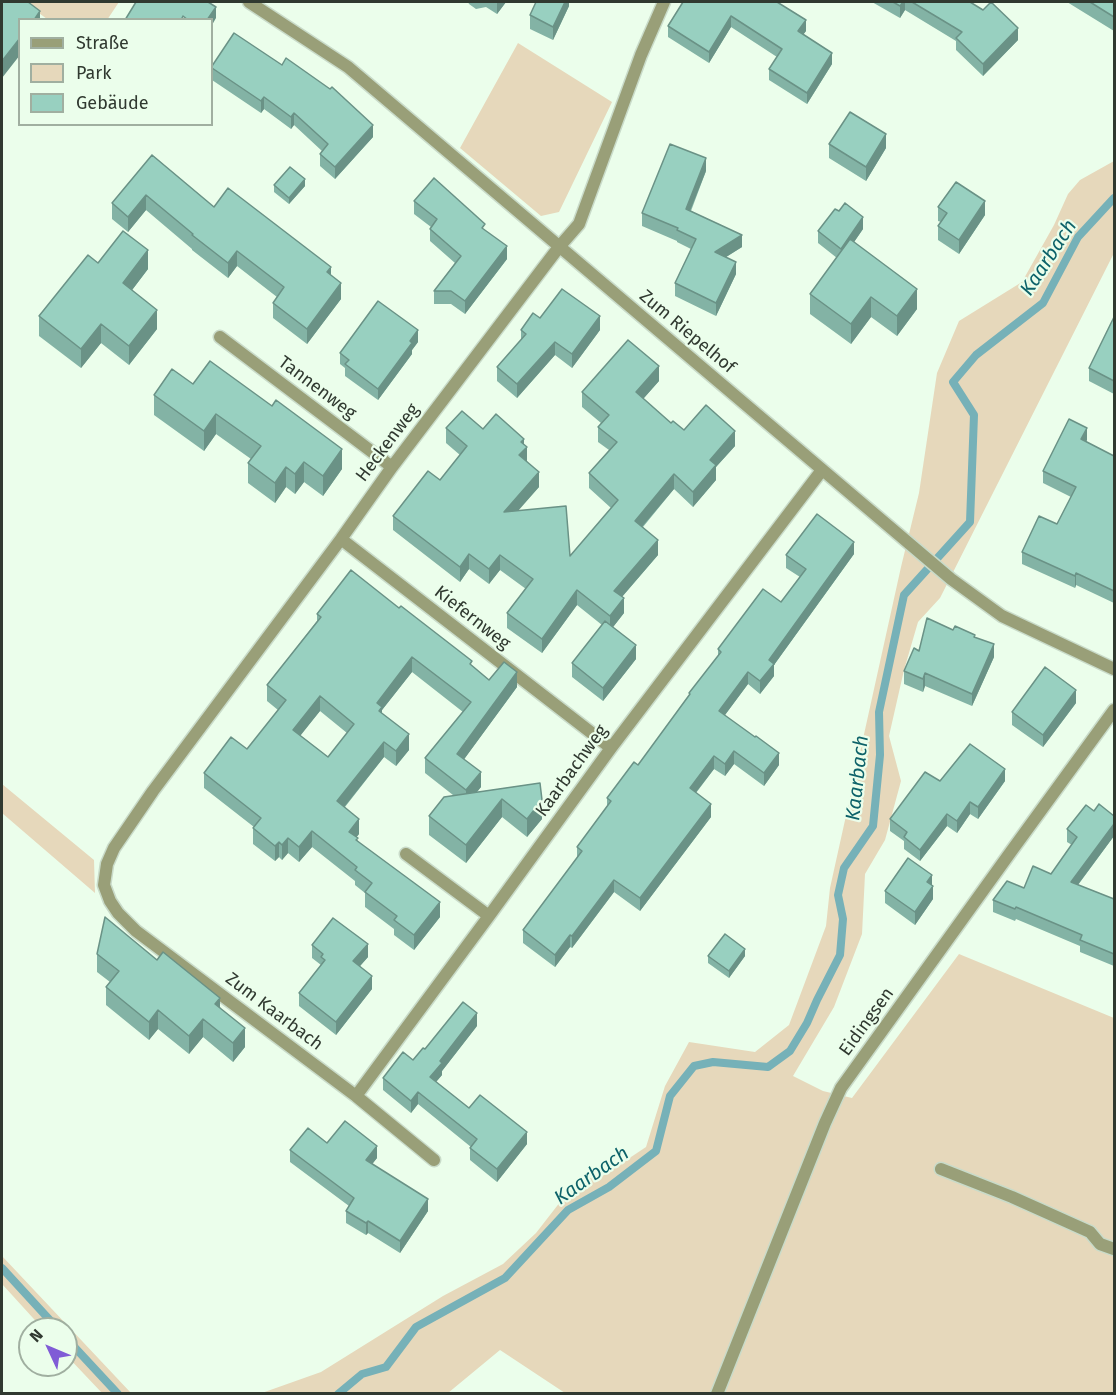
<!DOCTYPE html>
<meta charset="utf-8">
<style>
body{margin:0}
#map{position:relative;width:1116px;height:1395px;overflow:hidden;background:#ebfeeb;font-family:"Fira Sans",sans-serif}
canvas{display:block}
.frame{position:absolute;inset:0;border:3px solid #303930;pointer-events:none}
.legend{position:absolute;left:18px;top:18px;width:195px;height:108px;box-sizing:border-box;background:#ebfeeb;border:2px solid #a0afa0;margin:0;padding:8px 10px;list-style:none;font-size:18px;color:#303930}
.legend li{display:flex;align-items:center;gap:12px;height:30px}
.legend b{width:30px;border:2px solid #a0afa0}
.north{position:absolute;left:18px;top:1317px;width:60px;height:60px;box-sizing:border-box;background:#ebfeeb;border:2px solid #a0afa0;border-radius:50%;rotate:314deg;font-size:16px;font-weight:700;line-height:24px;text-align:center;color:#303930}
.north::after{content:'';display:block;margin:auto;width:21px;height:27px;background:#805cd6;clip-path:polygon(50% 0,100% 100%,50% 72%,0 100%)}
</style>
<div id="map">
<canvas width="1116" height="1395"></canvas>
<div class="frame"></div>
<ul class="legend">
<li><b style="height:8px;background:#999f78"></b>Straße</li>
<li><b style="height:16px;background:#e6d8bb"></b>Park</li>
<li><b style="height:16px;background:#98d0c0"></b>Gebäude</li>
</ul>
<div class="north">N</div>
</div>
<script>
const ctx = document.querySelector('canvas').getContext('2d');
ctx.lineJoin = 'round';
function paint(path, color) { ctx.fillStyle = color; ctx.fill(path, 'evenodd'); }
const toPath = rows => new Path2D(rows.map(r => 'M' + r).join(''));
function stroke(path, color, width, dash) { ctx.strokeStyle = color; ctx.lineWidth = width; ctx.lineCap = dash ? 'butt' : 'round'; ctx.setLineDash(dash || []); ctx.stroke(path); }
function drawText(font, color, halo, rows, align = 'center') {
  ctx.font = font + ' "Fira Sans",sans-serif'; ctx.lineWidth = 4.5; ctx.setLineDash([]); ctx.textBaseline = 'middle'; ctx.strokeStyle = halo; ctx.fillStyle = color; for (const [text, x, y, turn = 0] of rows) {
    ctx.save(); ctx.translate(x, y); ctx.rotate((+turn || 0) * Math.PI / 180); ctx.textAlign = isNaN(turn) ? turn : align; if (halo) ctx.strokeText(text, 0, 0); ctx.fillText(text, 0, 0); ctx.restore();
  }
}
paint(toPath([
 [24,2,119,2,107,20,47,19],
 [518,43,612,102,559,212,541,216,460,148],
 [1114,161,1114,253,940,598,918,622,904,670,889,736,901,781,885,840,865,874,862,934,834,1007,793,1076,823,1091,852,1098,959,954,1114,1018,1114,1393,565,1393,500,1350,448,1393,259,1394,321,1372,443,1296,503,1264,536,1233,578,1179,601,1177,646,1147,665,1086,689,1042,755,1052,789,1025,826,926,830,888,901,567,919,493,937,373,959,321,1022,282,1054,225,1068,194,1080,180],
 [2,784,94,860,95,893,2,813],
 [2,1256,131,1393,102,1393,66,1355,66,1329,43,1329,2,1284]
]), '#e6d8bb');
stroke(toPath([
 [2,1268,58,1329],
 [66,1338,118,1394],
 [338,1394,362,1374,386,1367,416,1327,505,1278,568,1210,609,1187,656,1151,670,1096,694,1066,713,1062,768,1067,790,1051,807,1023,817,1000,840,955,843,919,838,895,844,868,873,826,880,755,879,712,904,595,970,522,974,415,953,382,976,355,1043,303,1078,237,1114,198]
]), '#76b1b8', 8);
const minor = toPath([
 [249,2,348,67,951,579,1002,616,1114,669],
 [220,337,392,467],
 [341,539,611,748],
 [406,854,489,916],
 [356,1096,489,916,611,748,822,470],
 [434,1160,356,1096,136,931,118,913,110,901,104,885,107,864,114,848,153,791,341,539,392,467,559,247,579,224,641,55,664,2],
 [941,1169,1012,1197,1090,1232,1100,1244,1114,1249],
 [717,1394,825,1123,841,1088,1010,853,1114,710]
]);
stroke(minor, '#c9dbc9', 15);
stroke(minor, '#999f78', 12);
paint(toPath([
 [468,2,506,2,497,14,486,7,476,9,469,4],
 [569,2,569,6,553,40,530,29,530,15],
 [683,2,806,31,803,34,832,64,807,104,769,80,769,69,777,57,731,27,709,63,668,37,668,26],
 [872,2,970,2,1018,40,983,76,956,50,956,41,905,10,900,18],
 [1067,2,1114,2,1114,31],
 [282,65,373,137,335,179,320,166,320,154,322,151,294,125,291,129,264,109,261,113,212,80,212,66],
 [829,144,886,148,866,181,829,158],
 [152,155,214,207,331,276,341,299,307,344,273,318,273,303,277,297,237,266,228,278,192,250,192,249,146,210,128,232,112,219,112,203],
 [706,171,691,211,742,247,726,257,736,274,716,316,675,296,675,283,691,249,677,242,677,241,642,226,642,213],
 [274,185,305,186,289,204,274,192],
 [414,201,485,230,507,259,465,314,451,304,434,304,434,291,455,263,430,241,430,229,431,227,414,214],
 [938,207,985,215,959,254,938,240,938,226,941,222,938,221],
 [863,229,854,242,917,309,897,336,871,317,851,344,810,314,810,294,837,258,818,243,818,231],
 [98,263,148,269,132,290,157,329,129,365,101,343,81,368,39,336,39,316],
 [1114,317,1114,394,1089,381,1089,368],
 [540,318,600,330,572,368,555,355,517,398,497,381,497,367,521,340,521,330],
 [418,342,412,350,412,354,378,400,345,376,345,368,340,364,340,353],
 [659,381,643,399,671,423,684,430,735,446,716,467,716,480,693,507,674,489,643,527,658,555,622,597,624,613,613,627,636,659,603,701,572,677,572,663,602,625,577,605,542,653,507,628,507,613,526,589,500,570,489,584,469,569,460,582,393,530,393,516,440,480,460,455,446,443,446,428,483,429,524,445,527,461,539,487,518,510,570,556,611,508,589,488,589,473,609,450,598,442,598,427,601,423,582,407,582,392],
 [193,384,342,469,323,496,304,482,295,494,286,487,275,503,248,483,248,463,251,459,216,434,204,451,154,415,154,395],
 [1087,440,1086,442,1114,456,1114,603,1076,585,1075,588,1022,564,1022,552,1057,524,1071,497,1043,483,1043,471],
 [854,554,774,665,774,676,760,694,748,684,725,715,779,765,764,786,734,764,725,776,714,769,696,793,711,817,640,911,614,892,572,948,570,947,555,967,523,943,523,930,577,858,577,847,607,806,607,798,638,765,689,695,689,693,718,656,718,649,781,602,800,577,786,568,786,555],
 [317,614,472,666,489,680,517,687,464,759,481,787,477,792,540,783,542,819,527,837,502,817,466,863,429,835,429,816,453,795,425,773,425,758,463,712,412,672,382,710,382,714,409,750,396,766,384,757,345,807,359,834,356,837,358,841,440,917,414,950,394,935,394,929,365,907,365,893,355,885,355,881,312,847,299,862,288,853,282,860,279,857,275,861,253,844,253,828,254,827,204,788,204,773,247,749,278,710,267,701,267,685,317,621],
 [320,711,347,733,328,757,300,735],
 [953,630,975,637,994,657,972,706,925,686,923,692,904,684,904,671,919,651],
 [1076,703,1043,747,1012,725,1012,712],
 [940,781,1005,781,978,819,970,814,957,833,947,826,920,861,904,849,904,841,890,831,890,819],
 [1114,824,1114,836,1078,885,1114,899,1114,966,1080,952,1080,946,1016,919,1015,921,993,912,993,900,1024,888,1051,874,1072,845,1067,842,1067,829],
 [932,885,933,899,915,925,885,903,885,891],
 [312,945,368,957,360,966,372,989,336,1035,299,1006,299,993,321,965,312,958],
 [97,954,157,960,220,1007,245,1047,233,1062,203,1037,189,1054,158,1029,149,1040,106,1005,106,987,110,982,97,972],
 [708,956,745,956,729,978,708,963],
 [477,1026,442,1071,442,1075,436,1082,469,1108,527,1144,497,1182,470,1160,470,1148,471,1147,418,1104,411,1113,383,1090,383,1078,413,1060,425,1049],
 [327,1143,377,1158,372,1164,428,1211,400,1253,368,1233,366,1235,346,1223,346,1211,349,1206,290,1162,290,1150]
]), '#83b3a5');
paint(toPath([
 [497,2,506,2,497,14],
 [565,2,569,2,569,6,553,40,553,27],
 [903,2,905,2,905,10,900,18,900,6],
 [216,7,216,18,212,25,212,20,207,20],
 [40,11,40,20,34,20],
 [731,16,731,27,709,63,709,52],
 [806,20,806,31,798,42,798,31],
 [1018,28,1018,40,983,76,983,64],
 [20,38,20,55,2,78,2,61],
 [832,53,832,64,807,104,807,93],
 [264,97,264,109,261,113,261,101],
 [294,113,294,125,291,129,291,117],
 [373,125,373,137,335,179,335,167],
 [886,134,886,148,866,181,866,167],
 [706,158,706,171,686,221,686,209],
 [305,179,305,186,289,204,289,198],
 [146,195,146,210,128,232,128,217],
 [985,201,985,215,959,254,959,240],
 [863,217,863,229,841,261,841,249],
 [742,235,742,247,715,264,715,252],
 [507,246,507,259,465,314,465,301],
 [148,250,148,269,123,302,123,283],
 [237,251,237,266,228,278,228,263],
 [736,262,736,274,716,316,716,303],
 [331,267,331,282,327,272],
 [341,283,341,299,307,344,307,329],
 [917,289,917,309,897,336,897,316],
 [871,297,871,317,851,344,851,324],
 [157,310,157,329,129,365,129,346],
 [600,316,600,330,572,368,572,354],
 [101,324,101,343,81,368,81,349],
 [418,330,418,342,412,350,412,354,378,400,378,389,410,341],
 [555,342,555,355,517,398,517,384],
 [659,366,659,381,636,407,636,392],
 [216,414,216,434,204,451,204,431],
 [1087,428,1087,440,1081,451,1081,439],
 [735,431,735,446,716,467,716,480,693,507,693,492,710,460],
 [524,439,524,450,527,447,527,462,519,455,521,442],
 [342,449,342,469,323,496,323,476],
 [304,462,304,482,295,494,295,474],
 [286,467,286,487,275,503,275,483],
 [539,472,539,487,504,527,504,512],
 [674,474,674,489,635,535,635,521],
 [658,540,658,555,614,606,614,591],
 [854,542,854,554,774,665,774,676,760,694,760,681,769,660],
 [469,554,469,569,460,582,460,567],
 [500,555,500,570,489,584,489,569],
 [1076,573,1076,585,1075,588,1075,576],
 [577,590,577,605,542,653,542,639],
 [624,598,624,613,610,631,610,616],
 [994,644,994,657,972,706,972,694],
 [636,645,636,659,603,701,603,688],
 [412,657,412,672,382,710,382,722,377,703],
 [517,672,517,687,457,769,457,754],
 [748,672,748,684,719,723,719,711],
 [925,673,925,686,923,692,923,679],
 [1076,690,1076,703,1043,747,1043,735],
 [320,696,320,711,293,745,293,730],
 [409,734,409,750,396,766,396,751],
 [384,742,384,757,337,816,337,801],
 [734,751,734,764,725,776,725,764],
 [779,753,779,765,764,786,764,773],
 [714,756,714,769,690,800,690,788],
 [1005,769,1005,781,978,819,978,807],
 [481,772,481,787,466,805,466,790],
 [502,799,502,817,466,863,466,845],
 [542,800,542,819,527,837,527,819],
 [970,802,970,814,957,833,957,821],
 [711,804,711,817,640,911,640,898],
 [947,814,947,826,920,861,920,850],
 [359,819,359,834,349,847,349,832],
 [1114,824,1114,836,1071,894,1071,882],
 [312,831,312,847,299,862,299,847],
 [288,838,288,853,282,860,282,845],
 [279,842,279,857,275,861,275,846],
 [932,875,932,887,927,882],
 [614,880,614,892,572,948,572,936],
 [933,886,933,899,915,925,915,912],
 [440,902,440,917,414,950,414,935],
 [570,935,570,947,555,967,555,955],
 [368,944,368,957,353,974,353,961],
 [745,949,745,956,729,978,729,971],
 [372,976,372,989,336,1035,336,1022],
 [220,998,220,1017,215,1004],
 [158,1010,158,1029,149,1040,149,1022],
 [477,1013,477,1026,442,1071,442,1075,430,1089,430,1077,440,1061],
 [203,1019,203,1037,189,1054,189,1036],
 [245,1028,245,1047,233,1062,233,1043],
 [418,1092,418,1104,411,1113,411,1101],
 [527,1132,527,1144,497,1182,497,1169],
 [377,1146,377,1158,366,1172,366,1160],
 [428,1199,428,1211,400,1253,400,1241],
 [368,1221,368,1233,366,1235,366,1223]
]), '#6a9286');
const building = toPath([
 [2,2,28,2,40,11,34,20,20,20,20,38,2,61,2,2],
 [136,2,208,2,216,7,207,20,188,20,183,16,181,20,125,20,136,2],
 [536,2,565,2,553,27,530,15,536,2],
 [683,2,777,2,806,20,798,31,832,53,807,93,769,69,782,49,731,16,709,52,668,26,683,2],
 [893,2,903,2,900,6,893,2],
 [912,2,970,2,983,10,991,2,1018,28,983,64,956,38,962,32,912,2],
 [1090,2,1114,2,1114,17,1090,2],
 [234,33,282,65,286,58,330,89,332,87,373,125,335,167,320,154,328,144,294,113,291,117,264,97,261,101,212,68,212,66,234,33],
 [850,112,886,134,866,167,829,144,850,112],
 [670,144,706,158,686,209,742,235,715,252,736,262,716,303,675,283,696,239,677,230,678,228,642,213,670,144],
 [152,155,214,207,228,188,331,267,327,272,341,283,307,329,273,303,284,287,237,251,228,263,192,235,193,234,146,195,128,217,112,203,152,155],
 [290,167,305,179,289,198,274,185,290,167],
 [434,178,485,224,482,228,507,246,465,301,451,291,434,291,461,256,430,229,437,219,414,201,434,178],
 [956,182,985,201,959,240,938,226,947,213,938,207,956,182],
 [845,203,863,217,841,249,818,231,835,209,839,211,845,203],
 [123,231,148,250,123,283,157,310,129,346,101,324,81,349,39,316,88,255,98,263,123,231],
 [850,239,917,289,897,316,871,297,851,324,810,294,850,239],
 [562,289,600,316,572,354,555,342,517,384,497,367,526,334,521,330,533,313,540,318,562,289],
 [378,301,418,330,410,341,412,343,378,389,345,364,349,360,340,353,378,301],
 [1114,317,1114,381,1089,368,1114,317],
 [628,340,659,366,636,392,671,423,673,421,684,430,706,405,735,431,710,460,716,465,693,492,674,474,635,521,658,540,614,591,624,598,610,616,577,590,542,639,507,613,533,579,500,555,489,569,469,554,460,567,393,516,428,471,440,480,467,446,446,428,462,411,483,429,496,414,524,439,521,442,527,447,519,455,539,472,504,512,566,506,570,556,618,500,589,473,617,442,598,427,609,415,582,392,628,340],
 [210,361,272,406,276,400,342,449,323,476,304,462,295,474,286,467,275,483,248,463,261,446,216,414,204,431,154,395,172,369,193,384,210,361],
 [1069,419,1087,428,1081,439,1114,456,1114,591,1076,573,1075,576,1022,552,1039,516,1057,524,1076,487,1043,471,1069,419],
 [817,514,854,542,769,660,774,664,760,681,748,672,719,711,755,737,756,736,779,753,764,773,734,751,725,764,714,756,690,788,711,804,640,898,614,880,572,936,570,935,555,955,523,930,582,851,577,847,611,801,607,798,634,762,638,765,690,694,689,693,721,652,718,649,763,589,781,602,806,569,786,555,817,514],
 [351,570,399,608,401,606,472,661,470,664,489,680,504,662,517,672,457,754,481,772,466,790,425,758,471,702,412,657,377,703,382,707,379,711,409,734,396,751,384,742,337,801,359,819,349,832,358,838,356,840,440,902,414,935,394,920,397,916,365,892,372,883,355,870,357,867,312,831,299,847,288,838,282,845,279,842,275,846,253,828,261,818,204,773,231,737,247,749,286,700,267,685,321,617,317,614,351,570],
 [320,696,354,724,328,757,293,730,320,696],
 [927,618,953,630,955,626,975,635,974,637,994,644,972,694,925,673,923,679,904,671,914,648,919,651,927,618],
 [605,621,636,645,603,688,572,663,605,621],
 [1045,667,1076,690,1043,735,1012,712,1045,667],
 [970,744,1005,769,978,807,970,802,957,821,947,814,920,850,904,837,907,832,890,819,925,772,940,781,970,744],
 [540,783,542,800,527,819,502,799,466,845,429,816,444,797,540,783],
 [1099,804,1114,816,1114,824,1071,882,1114,899,1114,954,1080,940,1082,935,1016,907,1015,909,993,900,1007,881,1024,888,1033,866,1051,874,1077,837,1067,829,1086,805,1094,811,1099,804],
 [908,858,932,875,927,882,933,886,915,912,885,891,908,858],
 [105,917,157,960,163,952,220,998,215,1004,245,1028,233,1043,203,1019,189,1036,158,1010,149,1022,106,987,119,971,97,954,105,917],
 [333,918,368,944,353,961,372,976,336,1022,299,993,325,960,321,957,323,954,312,945,333,918],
 [725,934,745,949,729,971,708,956,725,934],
 [463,1002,477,1013,440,1061,442,1063,430,1077,469,1108,480,1095,527,1132,497,1169,470,1148,477,1139,418,1092,411,1101,383,1078,403,1052,413,1060,423,1048,425,1049,463,1002],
 [345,1121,377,1146,366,1160,428,1199,400,1241,368,1221,366,1223,346,1211,354,1198,290,1150,308,1128,327,1143,345,1121]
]);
paint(building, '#98d0c0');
stroke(building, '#6a9286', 1.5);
drawText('18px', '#303930', '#ebfeeb', [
 ["Zum Riepelhof",687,332,40],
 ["Tannenweg",317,388,37],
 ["Heckenweg",388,443,-53],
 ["Kiefernweg",472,618,38],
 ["Kaarbachweg",572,771,-54],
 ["Zum Kaarbach",274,1012,37],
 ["Eidingsen",867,1022,-54]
]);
drawText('italic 20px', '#0d6269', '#ebfeeb', [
 ["Kaarbach",1049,258,-57],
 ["Kaarbach",858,778,-84],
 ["Kaarbach",592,1176,-35]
]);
</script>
